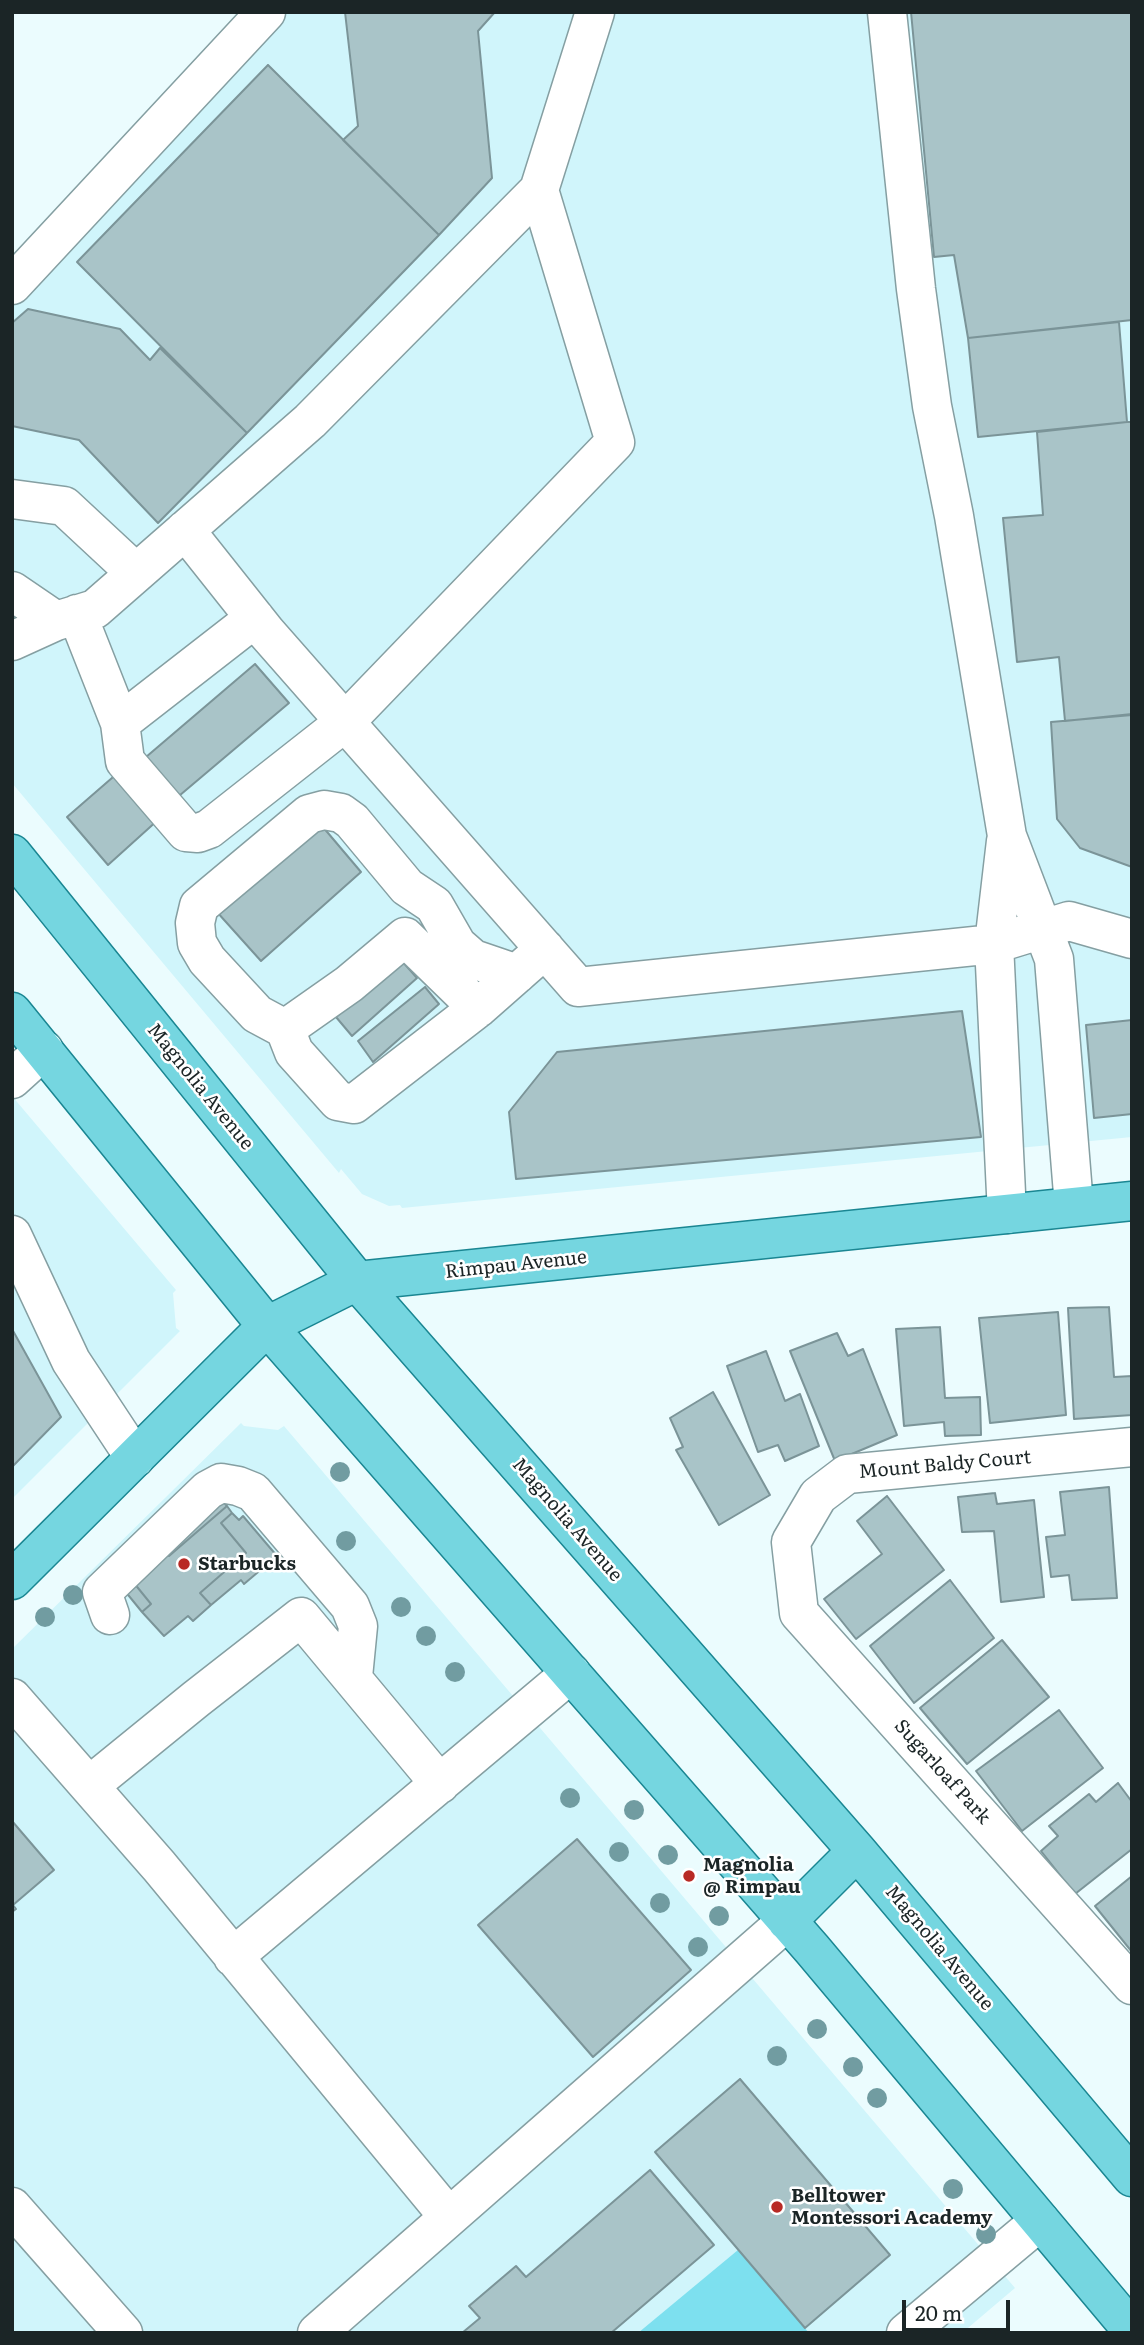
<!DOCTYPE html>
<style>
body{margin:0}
#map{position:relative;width:1144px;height:2345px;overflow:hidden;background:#ebfcfe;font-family:Literata,serif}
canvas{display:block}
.frame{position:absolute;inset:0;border:14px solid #1b2526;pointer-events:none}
.scale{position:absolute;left:902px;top:2300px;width:108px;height:32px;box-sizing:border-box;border:4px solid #1b2526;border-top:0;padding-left:9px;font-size:21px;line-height:24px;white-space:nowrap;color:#1b2526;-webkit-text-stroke:5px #fff;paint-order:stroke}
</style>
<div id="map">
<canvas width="1144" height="2345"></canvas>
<div class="frame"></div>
<div class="scale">20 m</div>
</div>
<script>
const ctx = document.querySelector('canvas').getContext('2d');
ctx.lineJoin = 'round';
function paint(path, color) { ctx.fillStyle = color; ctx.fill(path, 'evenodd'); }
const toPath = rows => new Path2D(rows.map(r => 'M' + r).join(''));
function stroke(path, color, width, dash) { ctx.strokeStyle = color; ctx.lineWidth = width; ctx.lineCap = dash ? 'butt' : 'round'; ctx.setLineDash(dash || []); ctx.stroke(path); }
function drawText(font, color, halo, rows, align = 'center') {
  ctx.font = font + ' Literata,serif'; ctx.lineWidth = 5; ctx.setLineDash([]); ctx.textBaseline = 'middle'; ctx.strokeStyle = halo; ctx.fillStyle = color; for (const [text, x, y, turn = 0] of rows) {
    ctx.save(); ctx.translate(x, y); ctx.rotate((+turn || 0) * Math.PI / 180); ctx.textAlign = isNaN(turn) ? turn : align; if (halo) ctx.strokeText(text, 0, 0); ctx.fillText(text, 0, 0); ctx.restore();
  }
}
paint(toPath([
 [250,12,1132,12,1132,1137,402,1208,400,1205,389,1206,362,1194,341,1169,339,1173,12,783,12,255,147,123],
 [12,1096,176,1290,173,1293,176,1328,180,1331,12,1499],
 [241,1423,244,1426,278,1430,284,1426,1015,2288,962,2333,12,2333,12,1649]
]), '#d0f5fb');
paint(toPath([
 [738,2250,809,2333,638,2333]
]), '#7de0ef');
const building = toPath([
 [345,12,495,12,478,31,492,178,439,235,343,140,358,126,345,12],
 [911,12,1132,12,1132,320,968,338,954,255,934,257,911,12],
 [268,65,439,235,247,433,77,262,268,65],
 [28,309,120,329,150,360,160,348,247,433,158,523,79,440,12,426,12,323,28,309],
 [1119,322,1127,422,978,437,968,338,1119,322],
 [1127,422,1132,422,1132,714,1065,721,1059,657,1017,662,1003,518,1043,515,1037,432,1127,422],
 [255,664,289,703,173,801,139,763,255,664],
 [1132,715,1132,867,1080,848,1057,819,1051,722,1132,715],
 [120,771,159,819,108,865,67,817,120,771],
 [317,820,361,872,261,961,208,902,317,820],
 [402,961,417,978,352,1036,336,1017,402,961],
 [425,987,439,1004,373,1062,358,1041,425,987],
 [962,1011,981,1137,516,1179,509,1112,557,1052,962,1011],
 [1132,1020,1132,1114,1094,1118,1086,1025,1132,1020],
 [1109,1307,1114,1377,1132,1376,1132,1415,1074,1419,1068,1308,1109,1307],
 [1058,1312,1066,1415,990,1423,979,1318,1058,1312],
 [940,1327,945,1398,980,1397,981,1435,945,1436,944,1422,904,1426,896,1329,940,1327],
 [12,1329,61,1417,12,1467,12,1329],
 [837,1333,848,1356,863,1349,897,1435,835,1461,790,1351,837,1333],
 [766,1351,785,1401,800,1394,819,1446,785,1461,778,1445,758,1452,727,1366,766,1351],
 [713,1392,770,1495,719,1525,676,1450,683,1447,670,1418,713,1392],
 [1109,1487,1117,1598,1072,1600,1069,1575,1051,1577,1046,1537,1065,1535,1060,1492,1109,1487],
 [995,1493,997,1504,1034,1500,1044,1597,1001,1602,994,1531,962,1532,958,1497,995,1493],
 [887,1496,944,1570,856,1639,824,1599,882,1554,857,1521,887,1496],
 [221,1499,227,1506,169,1556,158,1543,221,1499],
 [227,1506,232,1513,221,1523,246,1553,200,1593,211,1605,193,1621,188,1616,164,1636,142,1612,151,1604,125,1572,158,1543,169,1556,227,1506],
 [232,1513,239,1520,243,1516,277,1556,244,1584,241,1580,211,1605,200,1593,246,1553,221,1523,232,1513],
 [125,1572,151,1604,142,1612,116,1580,125,1572],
 [950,1580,994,1638,914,1703,870,1646,950,1580],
 [1002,1640,1049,1697,967,1764,920,1708,1002,1640],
 [1059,1710,1103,1768,1022,1831,976,1771,1059,1710],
 [1118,1783,1132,1802,1132,1849,1075,1894,1041,1851,1058,1836,1049,1826,1089,1794,1096,1802,1118,1783],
 [12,1821,54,1870,13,1905,16,1909,12,1912,12,1821],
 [577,1839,691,1970,593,2057,478,1925,577,1839],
 [1132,1876,1132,1952,1095,1906,1132,1876],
 [740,2079,890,2255,805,2328,655,2152,740,2079],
 [650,2170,714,2245,611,2333,462,2333,480,2318,469,2306,516,2266,526,2277,650,2170]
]);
paint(building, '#a9c4c8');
stroke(building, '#7b9498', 2);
const minor = toPath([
 [887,12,916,289,932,406,954,516,1007,836,1054,959,1074,1206],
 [12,285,266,12],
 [12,499,64,506,136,573],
 [185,530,266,632,578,987,994,944,1069,921,1132,939],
 [12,591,56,621],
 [77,614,120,723,255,618],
 [12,641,56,621,95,609,310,421,539,190,595,12],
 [120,723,125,761,186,832,198,833,209,829,345,722,615,442,539,190],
 [1006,841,994,944,1007,1214],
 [478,1008,405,937,349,984,285,1029,294,1052,338,1101,354,1104,478,1008,545,949],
 [285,1029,257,1014,207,960,197,943,195,923,199,906,309,814,324,810,341,813,352,821,407,887,434,905,457,945,473,959,517,974],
 [12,1079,44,1050],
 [12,1235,71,1361,135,1458],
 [1132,1447,847,1474,818,1496,791,1542,799,1613,1132,1985],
 [110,1615,102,1592,208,1490,221,1483,238,1486,253,1492,350,1606,358,1626,353,1677],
 [12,1698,159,1866,448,2216],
 [89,1786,196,1699,301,1617,440,1784],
 [233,1957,571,1673],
 [12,2207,123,2333],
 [317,2333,787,1921],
 [906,2333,1040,2221]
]);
const major = toPath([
 [12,854,357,1281,857,1851,1132,2177],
 [12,1012,267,1326,812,1949,1132,2330],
 [12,1580,267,1326,357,1281,1132,1201],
 [787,1921,857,1851]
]);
stroke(minor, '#859fa2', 41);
stroke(major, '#1a8692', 41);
stroke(minor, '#fff', 38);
stroke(major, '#75d6e0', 38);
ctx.fillStyle = '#719ca1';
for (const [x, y] of [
 [340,1472],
 [346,1541],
 [73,1595],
 [401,1607],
 [45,1617],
 [426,1636],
 [455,1672],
 [570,1798],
 [634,1810],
 [619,1852],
 [668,1855],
 [660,1903],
 [719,1916],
 [698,1947],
 [817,2029],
 [777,2056],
 [853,2067],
 [877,2098],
 [953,2189],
 [986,2234]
]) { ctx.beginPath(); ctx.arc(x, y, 10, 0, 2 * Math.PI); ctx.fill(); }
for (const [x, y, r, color] of [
 [184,1564,7,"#b82a25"],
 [689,1876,7,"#b82a25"],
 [777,2207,7,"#b82a25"]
]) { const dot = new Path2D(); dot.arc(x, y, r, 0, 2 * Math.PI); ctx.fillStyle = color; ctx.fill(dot); stroke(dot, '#fff', 2.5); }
drawText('19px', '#1b2526', '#fff', [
 ["Magnolia Avenue",200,1087,51],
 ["Rimpau Avenue",516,1265,-6],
 ["Mount Baldy Court",945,1465,-5],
 ["Magnolia Avenue",567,1520,49],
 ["Sugarloaf Park",942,1772,48],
 ["Magnolia Avenue",939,1948,50]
]);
drawText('bold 19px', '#1b2526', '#fff', [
 ["Starbucks",198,1564],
 ["Magnolia",703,1865],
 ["@ Rimpau",703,1887],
 ["Belltower",791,2196],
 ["Montessori Academy",791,2218]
], 'left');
</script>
